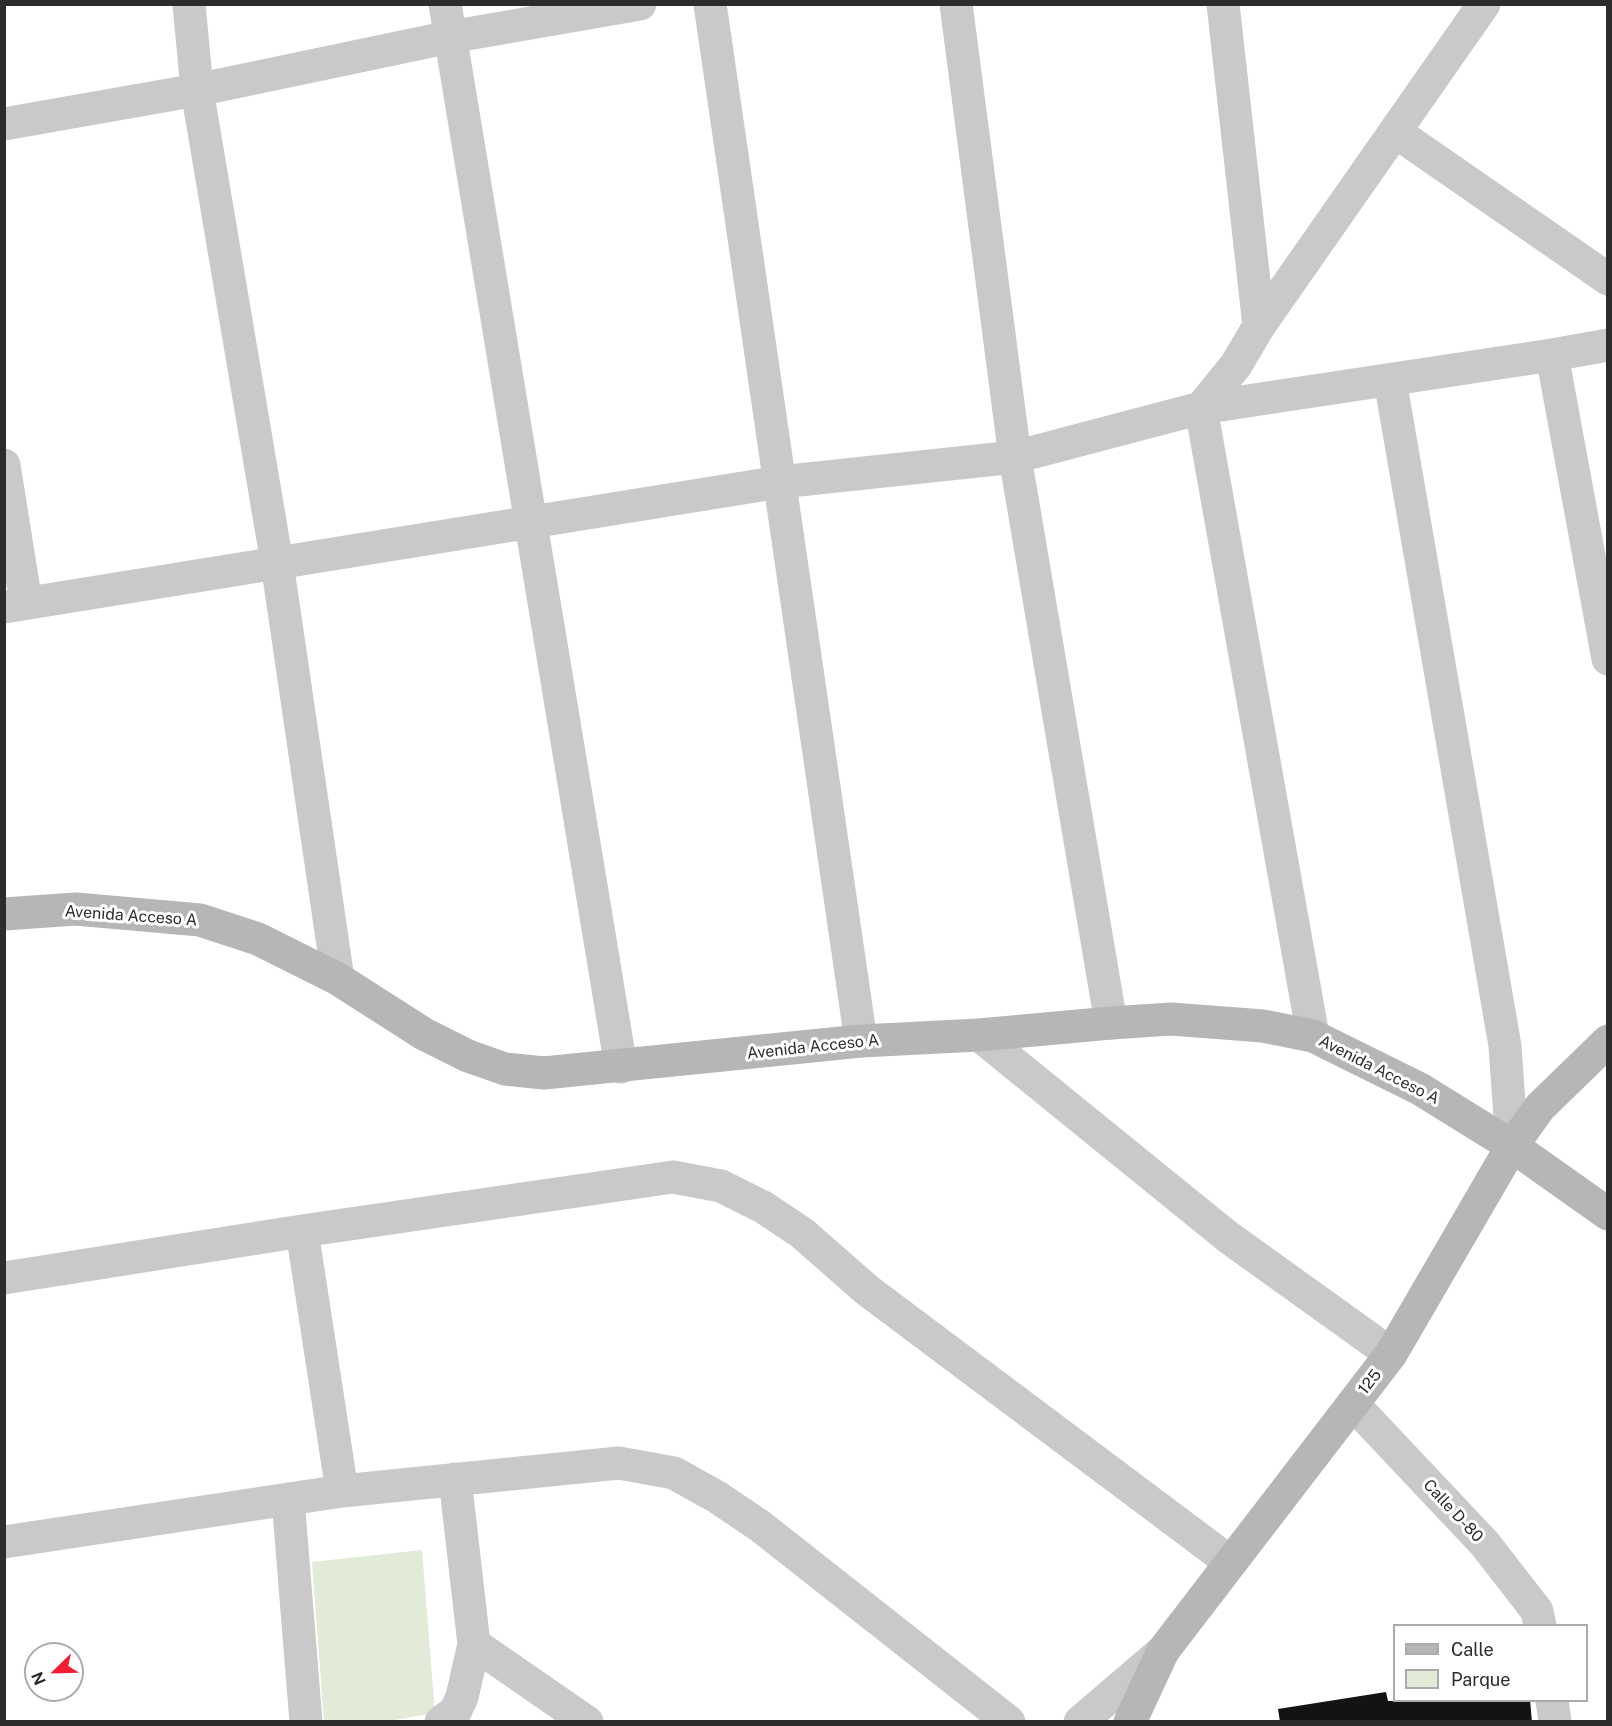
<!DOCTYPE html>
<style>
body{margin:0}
#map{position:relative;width:1612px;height:1726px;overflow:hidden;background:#fff;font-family:"Public Sans",sans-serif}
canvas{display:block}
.frame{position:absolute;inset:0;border:6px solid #2c2c2c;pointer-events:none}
.legend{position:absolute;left:1393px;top:1624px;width:195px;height:78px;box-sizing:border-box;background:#fff;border:2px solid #ababab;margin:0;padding:8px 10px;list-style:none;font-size:18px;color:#2c2c2c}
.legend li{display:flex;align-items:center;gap:12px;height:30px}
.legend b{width:30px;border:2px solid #ababab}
.north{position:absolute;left:24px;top:1642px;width:60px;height:60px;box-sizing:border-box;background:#fff;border:2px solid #ababab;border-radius:50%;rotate:247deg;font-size:16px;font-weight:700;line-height:24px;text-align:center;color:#2c2c2c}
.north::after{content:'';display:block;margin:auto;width:21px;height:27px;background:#f41c2e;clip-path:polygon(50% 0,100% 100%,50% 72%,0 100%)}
</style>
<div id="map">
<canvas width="1612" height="1726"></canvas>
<div class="frame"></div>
<ul class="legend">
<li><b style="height:8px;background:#b6b6b6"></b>Calle</li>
<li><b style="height:16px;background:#e2ebd7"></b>Parque</li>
</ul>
<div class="north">N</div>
</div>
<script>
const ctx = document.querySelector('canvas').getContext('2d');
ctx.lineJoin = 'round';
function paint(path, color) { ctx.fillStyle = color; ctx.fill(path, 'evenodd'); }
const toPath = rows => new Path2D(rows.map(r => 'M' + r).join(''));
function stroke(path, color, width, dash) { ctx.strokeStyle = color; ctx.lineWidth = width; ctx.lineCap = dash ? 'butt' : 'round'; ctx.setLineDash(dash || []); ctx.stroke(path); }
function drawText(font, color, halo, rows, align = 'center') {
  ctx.font = font + ' "Public Sans",sans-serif'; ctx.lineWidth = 6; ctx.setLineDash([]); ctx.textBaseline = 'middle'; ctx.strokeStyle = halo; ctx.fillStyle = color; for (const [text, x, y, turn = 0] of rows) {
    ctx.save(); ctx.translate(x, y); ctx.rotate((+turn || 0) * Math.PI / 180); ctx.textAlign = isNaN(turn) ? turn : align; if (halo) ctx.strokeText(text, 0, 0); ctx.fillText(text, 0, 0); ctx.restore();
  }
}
paint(toPath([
 [422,1550,435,1713,389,1721,324,1721,312,1562]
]), '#e2ebd7');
paint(toPath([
 [1386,1692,1388,1701,1530,1700,1532,1722,1280,1722,1278,1709]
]), '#131313');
stroke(toPath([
 [189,4,197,90,277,563,338,979],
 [445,4,621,1067],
 [710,4,861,1041],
 [956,4,1015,457,1111,1023],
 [1223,4,1259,326],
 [4,124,197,90,450,37,640,4],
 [1397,133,1608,279],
 [1552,355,1608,659],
 [1390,380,1505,1046,1512,1146],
 [4,465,26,603],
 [4,607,780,482,1015,457,1201,408,1552,355,1608,345],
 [979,1035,1228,1237,1391,1354],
 [1313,1036,1201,408,1236,365,1259,326,1484,4],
 [302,1231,342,1491],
 [4,1278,302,1231,673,1177,721,1186,763,1207,802,1233,867,1290,1230,1562],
 [1353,1404,1485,1544,1537,1611,1540,1626],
 [455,1479,474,1644,587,1722],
 [288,1499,306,1722],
 [4,1542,342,1491,619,1463,674,1473,717,1497,760,1526,1009,1722],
 [1552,1700,1555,1722],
 [441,1722,455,1712,462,1697,474,1644],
 [1080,1722,1163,1651]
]), '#c9c9c9', 33);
stroke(toPath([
 [4,914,76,909,200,920,258,939,338,979,424,1034,468,1056,505,1069,544,1073,861,1041,979,1035,1111,1023,1171,1019,1263,1026,1313,1036,1420,1089,1512,1146,1608,1214],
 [1130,1722,1163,1651,1391,1354,1512,1146,1540,1107,1608,1041]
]), '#b6b6b6', 33);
drawText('16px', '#2c2c2c', '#fff', [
 ["Avenida Acceso A",131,916,4],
 ["Avenida Acceso A",813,1047,-6],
 ["Avenida Acceso A",1379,1070,27],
 ["125",1370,1382,-52],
 ["Calle D-80",1453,1511,47]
]);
</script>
